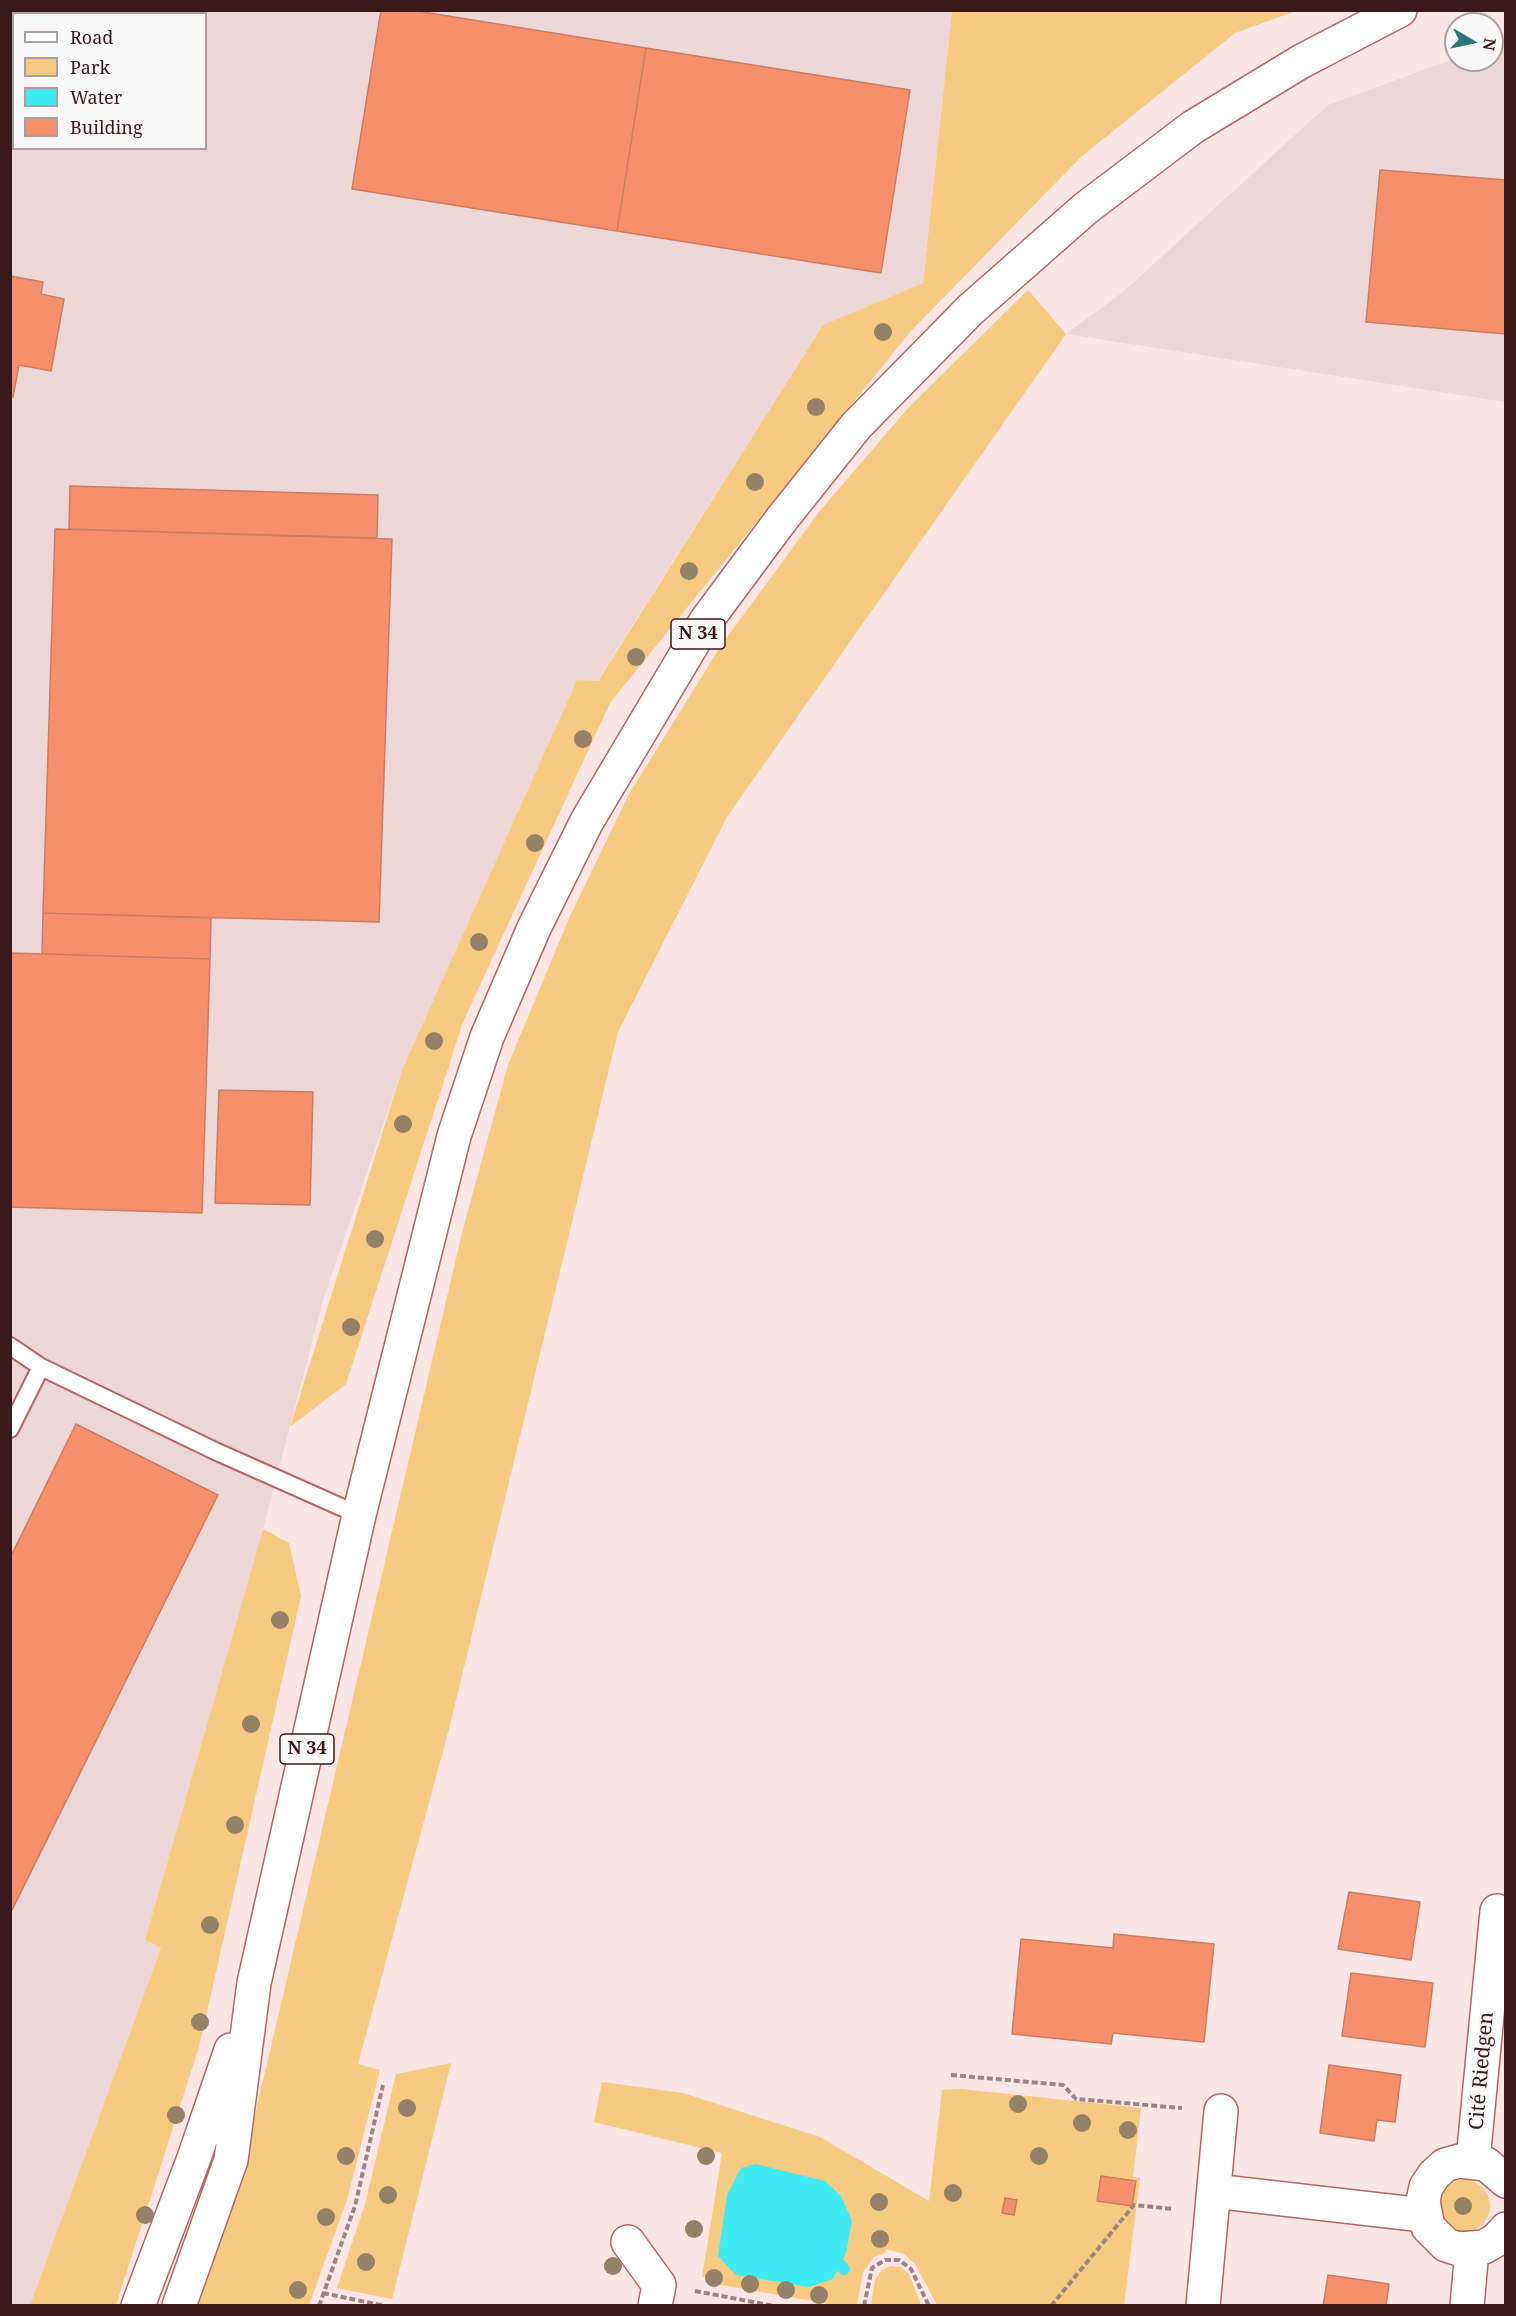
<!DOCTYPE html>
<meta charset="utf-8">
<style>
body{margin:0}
#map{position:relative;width:1516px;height:2316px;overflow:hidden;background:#f9e6e5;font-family:"Noto Serif",serif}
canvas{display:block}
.frame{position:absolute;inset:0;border:12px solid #3a191a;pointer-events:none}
.legend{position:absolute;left:12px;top:12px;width:195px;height:138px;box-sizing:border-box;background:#f8f8f8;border:2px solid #ac9f9f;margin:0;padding:8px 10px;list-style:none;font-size:18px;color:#3a191a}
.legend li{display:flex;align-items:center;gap:12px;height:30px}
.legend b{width:30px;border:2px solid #ac9f9f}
.north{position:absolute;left:1444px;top:12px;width:60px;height:60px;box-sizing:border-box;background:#f8f8f8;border:2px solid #ac9f9f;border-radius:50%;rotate:99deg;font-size:16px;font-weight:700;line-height:24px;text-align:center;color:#3a191a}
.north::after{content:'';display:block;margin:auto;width:21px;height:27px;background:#2b7579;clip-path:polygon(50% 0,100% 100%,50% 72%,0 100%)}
</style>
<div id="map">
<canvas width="1516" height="2316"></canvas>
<div class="frame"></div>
<ul class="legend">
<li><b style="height:8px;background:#fff"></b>Road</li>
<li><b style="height:16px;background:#f6cb81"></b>Park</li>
<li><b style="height:16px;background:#40eaf3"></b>Water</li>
<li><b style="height:16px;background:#f6906c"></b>Building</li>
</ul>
<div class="north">N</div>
</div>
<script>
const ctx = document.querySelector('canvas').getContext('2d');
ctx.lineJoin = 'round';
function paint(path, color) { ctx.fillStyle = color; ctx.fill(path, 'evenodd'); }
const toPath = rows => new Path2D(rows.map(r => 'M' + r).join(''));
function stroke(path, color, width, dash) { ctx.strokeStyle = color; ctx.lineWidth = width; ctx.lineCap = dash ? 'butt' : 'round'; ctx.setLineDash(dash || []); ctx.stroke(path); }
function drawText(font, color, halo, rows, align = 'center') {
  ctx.font = font + ' "Noto Serif",serif'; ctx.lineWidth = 5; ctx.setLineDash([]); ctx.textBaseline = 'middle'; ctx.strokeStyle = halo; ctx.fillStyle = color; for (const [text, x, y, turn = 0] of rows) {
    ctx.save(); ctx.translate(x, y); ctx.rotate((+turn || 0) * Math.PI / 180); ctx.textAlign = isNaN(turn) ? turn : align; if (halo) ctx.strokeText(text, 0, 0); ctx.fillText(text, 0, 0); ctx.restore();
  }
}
paint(toPath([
 [11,11,952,11,923,283,823,325,597,681,577,680,402,1070,324,1297,263,1529,145,1940,161,1948,30,2305,11,2306],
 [14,14,206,14,206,148,14,148],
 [1505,44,1505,402,1066,334,1123,292,1328,105,1456,58,1492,60,1492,47]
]), '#ecd7d6');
paint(toPath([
 [952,11,1296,11,1235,33,1081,157,911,331,610,703,463,1022,346,1384,290,1427,402,1070,577,680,598,681,823,325,923,283],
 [1028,290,1066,334,727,817,618,1032,449,1729,358,2064,380,2070,347,2200,309,2305,198,2306,219,2246,254,2119,463,1229,508,1065,570,916,629,794,722,644,819,512,909,407],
 [263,1529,289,1543,301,1596,199,2047,116,2305,30,2305,161,1948,145,1940],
 [451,2063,392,2299,337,2288,365,2204,396,2074],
 [602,2082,683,2093,820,2137,929,2201,942,2090,962,2089,1141,2108,1133,2177,1140,2178,1124,2305,937,2305,915,2264,904,2254,886,2249,885,2253,874,2257,863,2272,857,2305,835,2305,705,2282,706,2277,702,2277,722,2153,594,2122],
 '1438 2206a26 26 0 1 1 52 0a26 26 0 1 1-52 0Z',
 [891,2266,901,2267,909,2274,921,2305,871,2305,875,2280,882,2270]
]), '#f6cb81');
paint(toPath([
 [756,2164,825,2181,841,2196,852,2221,846,2253,833,2279,809,2287,736,2275,718,2256,727,2195,741,2168]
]), '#40eaf3');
stroke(toPath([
 [828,2253,844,2269]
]), '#40eaf3', 12);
const building = toPath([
 [381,10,411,10,646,48,617,231,352,189,381,10],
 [646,48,910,90,881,273,617,231,646,48],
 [1380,170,1506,180,1506,334,1366,322,1380,170],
 [10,276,43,282,41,294,64,299,51,371,19,365,13,397,10,396,10,276],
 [70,486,378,495,377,538,69,529,70,486],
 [55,529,392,539,379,922,43,913,55,529],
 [43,913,211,918,210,959,42,954,43,913],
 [10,953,210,959,202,1213,10,1207,10,953],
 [219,1090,313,1092,310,1205,215,1203,219,1090],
 [76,1424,218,1495,10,1914,10,1558,76,1424],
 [1349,1892,1420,1902,1411,1960,1338,1949,1349,1892],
 [1114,1934,1214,1944,1204,2042,1113,2033,1111,2044,1012,2034,1021,1939,1113,1948,1114,1934],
 [1351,1973,1433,1983,1425,2047,1342,2036,1351,1973],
 [1329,2065,1401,2075,1395,2122,1377,2120,1374,2141,1320,2133,1329,2065],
 [1101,2176,1136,2181,1132,2206,1097,2201,1101,2176],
 [1005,2198,1017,2200,1014,2215,1002,2213,1005,2198],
 [1328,2275,1389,2284,1386,2306,1323,2306,1328,2275]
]);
paint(building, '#f6906c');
stroke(building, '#ca7d62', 1.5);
const lane = toPath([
 [10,1346,41,1367],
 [10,1429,41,1367,215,1451,359,1515]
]);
const street = toPath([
 [1473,2160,1497,1911],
 [1506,2181,1486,2164,1459,2161,1445,2165,1434,2175,1426,2187,1423,2201,1428,2227,1446,2245,1459,2249,1484,2247,1496,2240,1506,2229],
 [1214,2191,1423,2215],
 [628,2242,659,2285,655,2306],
 [1203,2306,1221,2111],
 [1467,2306,1472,2250]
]);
const primary = toPath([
 [138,2306,194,2158,231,2050],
 [179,2306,231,2160,254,1983,359,1515,454,1136,487,1037,534,928,587,821,706,621,781,520,856,426,970,310,1086,208,1193,127,1302,61,1400,10]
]);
stroke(lane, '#b66566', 20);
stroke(street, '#b66566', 36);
stroke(primary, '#b66566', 36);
stroke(toPath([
 [951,2075,1063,2085,1076,2099,1182,2108],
 [695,2291,774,2306],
 [323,2293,385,2306],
 [319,2306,355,2206,383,2085],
 [864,2306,872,2268,885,2260,899,2260,911,2269,929,2306],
 [1051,2306,1134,2205,1173,2209]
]), '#9d8383', 4, [6, 3]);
stroke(lane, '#fff', 16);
stroke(street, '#fff', 33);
stroke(primary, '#fff', 33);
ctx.fillStyle = '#958167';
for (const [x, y] of [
 [883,332],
 [816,407],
 [755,482],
 [689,571],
 [636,657],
 [583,739],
 [535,843],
 [479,942],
 [434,1041],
 [403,1124],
 [375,1239],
 [351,1327],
 [280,1620],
 [251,1724],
 [235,1825],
 [210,1925],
 [200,2022],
 [1018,2104],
 [407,2108],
 [176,2115],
 [1082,2123],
 [1128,2130],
 [346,2156],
 [706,2156],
 [1039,2156],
 [953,2193],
 [388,2195],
 [879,2202],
 [1463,2206],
 [145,2215],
 [326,2217],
 [694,2229],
 [880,2239],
 [366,2262],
 [613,2266],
 [714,2278],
 [750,2284],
 [298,2290],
 [786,2290],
 [819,2295]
]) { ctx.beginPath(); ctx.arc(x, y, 9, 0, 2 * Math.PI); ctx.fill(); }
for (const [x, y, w] of [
 [698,634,54],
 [307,1749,54]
]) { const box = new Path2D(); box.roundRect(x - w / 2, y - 15, w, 30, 4.5); ctx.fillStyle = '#f8f8f8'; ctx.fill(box); stroke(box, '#3a191a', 1.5); }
drawText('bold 18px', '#3a191a', null, [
 ["N 34",698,634],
 ["N 34",307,1749]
]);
drawText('20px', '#3a191a', '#f8f8f8', [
 ["Cité Riedgen",1482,2071,-85]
]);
</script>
